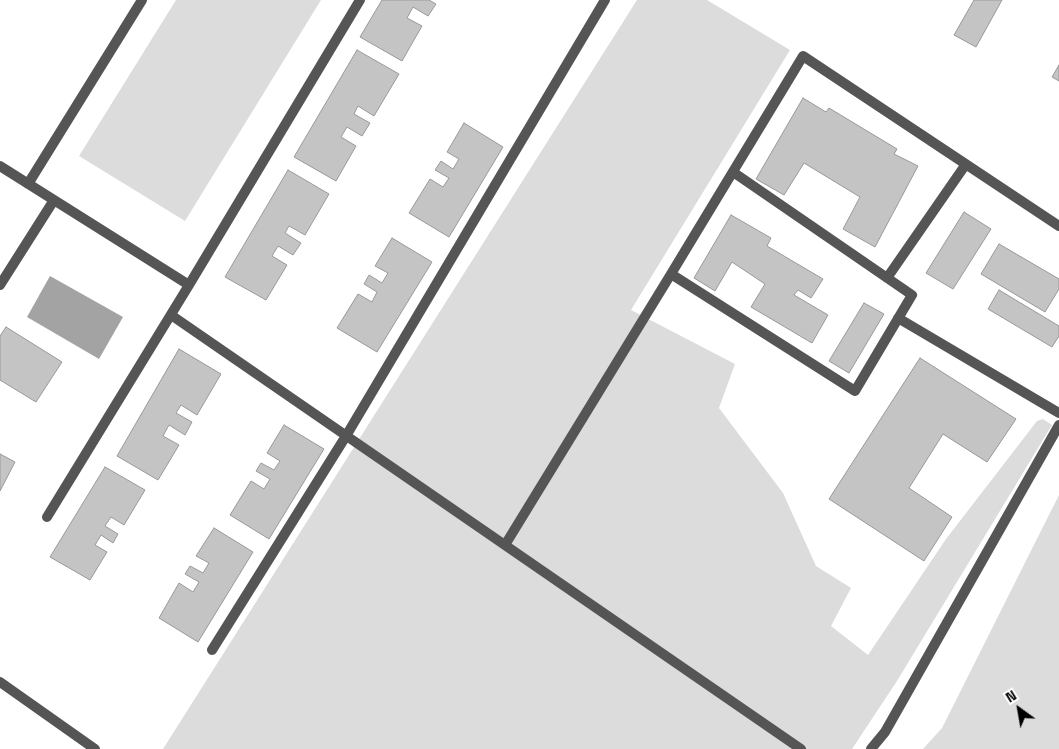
<!DOCTYPE html>
<style>
body{margin:0}
#map{position:relative;width:1059px;height:749px;overflow:hidden;background:#fff;font-family:"Space Grotesk",sans-serif}
canvas{display:block}
.north{position:absolute;left:994px;top:684px;width:50px;height:50px;-webkit-text-stroke:4px #fff;paint-order:stroke;rotate:328deg;font-size:14px;font-weight:700;line-height:20px;text-align:center;color:#000}
.north::after{content:'';display:block;margin:auto;width:18px;height:22px;background:#000;clip-path:polygon(50% 0,100% 100%,50% 72%,0 100%)}
</style>
<div id="map">
<canvas width="1059" height="749"></canvas>
<div class="north">N</div>
</div>
<script>
const ctx = document.querySelector('canvas').getContext('2d');
ctx.lineJoin = 'round';
function paint(path, color) { ctx.fillStyle = color; ctx.fill(path, 'evenodd'); }
const toPath = rows => new Path2D(rows.map(r => 'M' + r).join(''));
function stroke(path, color, width, dash) { ctx.strokeStyle = color; ctx.lineWidth = width; ctx.lineCap = dash ? 'butt' : 'round'; ctx.setLineDash(dash || []); ctx.stroke(path); }
paint(toPath([
 [176,0,321,0,185,221,79,156],
 [637,0,707,0,790,50,631,310,735,364,719,408,783,493,816,566,851,588,831,626,868,655,946,539,1037,421,1043,419,1052,425,897,681,852,749,163,749],
 [1059,495,1059,749,923,749,942,728]
]), '#dcdcdc');
paint(toPath([
 [50,276,123,317,99,359,27,317]
]), '#a3a3a3');
const building = toPath([
 [382,0,429,0,436,4,428,16,413,7,407,18,422,26,402,61,360,37,382,0],
 [974,0,1002,0,976,47,954,35,974,0],
 [357,50,399,74,374,116,358,106,354,114,370,123,362,136,347,127,341,137,356,146,336,181,294,157,357,50],
 [1059,65,1059,81,1052,77,1059,65],
 [803,98,826,112,829,108,897,149,894,154,918,166,875,247,843,229,860,197,804,163,784,195,756,179,803,98],
 [464,123,503,147,449,237,409,213,430,179,443,187,449,178,435,170,441,161,453,169,459,159,447,152,464,123],
 [288,170,329,194,305,235,289,226,285,233,301,243,293,255,278,246,272,256,287,265,266,300,225,277,288,170],
 [964,212,991,229,953,289,926,273,964,212],
 [731,215,771,238,767,246,823,279,811,298,798,290,794,295,828,315,812,343,751,307,765,284,732,262,715,291,694,278,731,215],
 [392,238,432,262,377,352,337,328,358,294,372,302,377,292,364,284,369,275,382,283,388,273,375,266,392,238],
 [999,244,1059,279,1059,289,1045,312,981,274,999,244],
 [999,290,1059,326,1059,336,1052,347,988,309,999,290],
 [864,303,884,314,849,373,829,361,864,303],
 [6,327,62,362,36,402,0,380,0,336,6,327],
 [179,349,221,374,197,415,181,405,176,413,192,422,185,435,169,425,163,436,179,445,158,480,117,456,179,349],
 [920,358,1016,419,987,462,943,434,909,488,952,517,924,561,829,499,920,358],
 [284,425,324,449,269,539,230,515,251,481,264,489,270,479,256,471,261,463,274,470,280,461,267,453,284,425],
 [0,454,15,462,0,491,0,454],
 [105,467,145,490,124,525,111,517,105,526,118,534,113,543,101,535,95,545,107,552,90,580,50,557,105,467],
 [214,528,253,552,198,642,159,618,179,583,193,592,199,582,185,574,190,566,203,573,209,563,196,556,214,528]
]);
paint(building, '#c4c4c4');
stroke(building, '#999', 1);
stroke(toPath([
 [0,166,189,285,360,0],
 [733,172,912,295,855,391,671,274,803,56,1059,226],
 [28,184,142,0],
 [887,278,966,164],
 [0,285,54,200],
 [171,315,801,749],
 [898,318,1059,413],
 [47,517,189,285],
 [505,545,671,274],
 [212,650,346,436,605,0],
 [871,749,885,732,1059,425]
]), '#555', 10);
stroke(toPath([
 [0,682,95,749]
]), '#555', 10);
</script>
